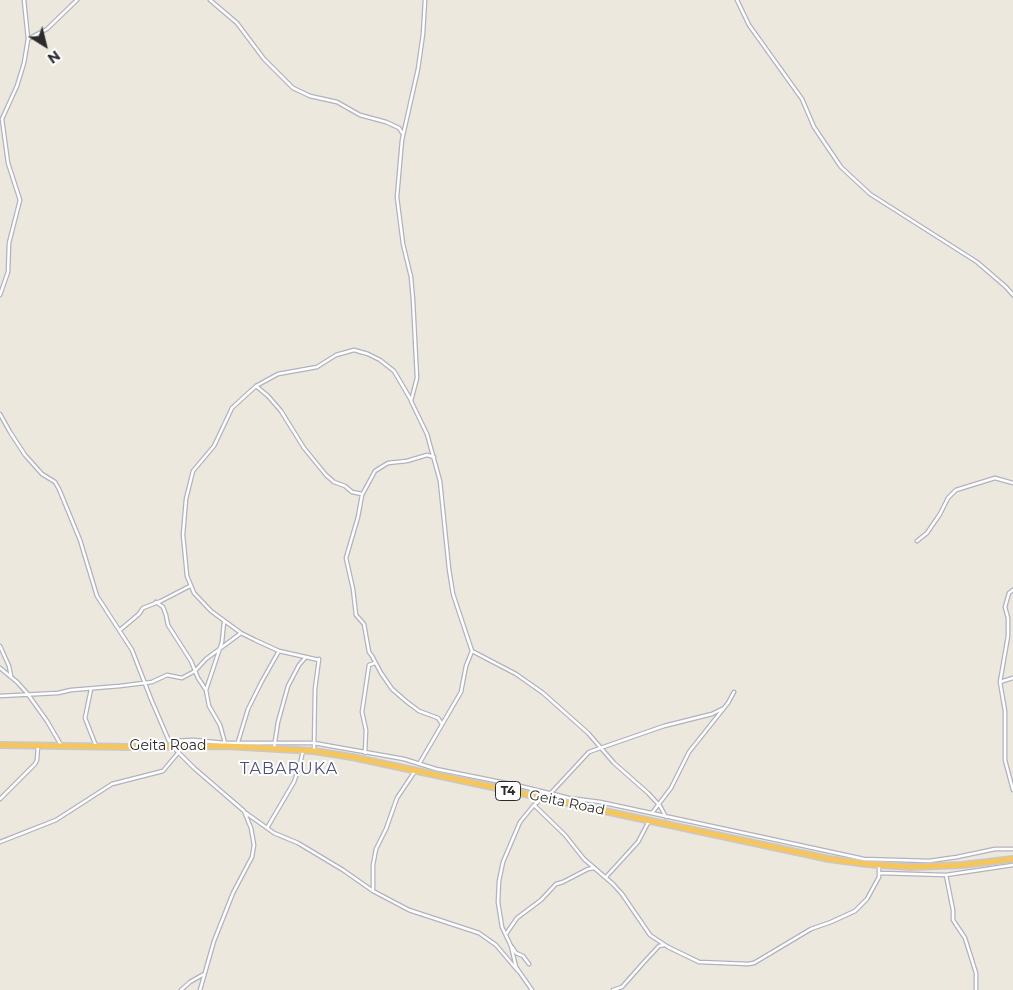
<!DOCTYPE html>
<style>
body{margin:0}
#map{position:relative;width:1013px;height:990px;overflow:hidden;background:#ede8dd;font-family:Montserrat,sans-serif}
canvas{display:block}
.north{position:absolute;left:20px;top:20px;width:50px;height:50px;-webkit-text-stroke:4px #fff;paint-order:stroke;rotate:144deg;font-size:14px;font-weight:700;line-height:20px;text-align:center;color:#2b2b2b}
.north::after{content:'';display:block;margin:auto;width:18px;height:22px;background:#2b2b2b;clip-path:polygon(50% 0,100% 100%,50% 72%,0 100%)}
</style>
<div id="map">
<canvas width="1013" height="990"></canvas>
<div class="north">N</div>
</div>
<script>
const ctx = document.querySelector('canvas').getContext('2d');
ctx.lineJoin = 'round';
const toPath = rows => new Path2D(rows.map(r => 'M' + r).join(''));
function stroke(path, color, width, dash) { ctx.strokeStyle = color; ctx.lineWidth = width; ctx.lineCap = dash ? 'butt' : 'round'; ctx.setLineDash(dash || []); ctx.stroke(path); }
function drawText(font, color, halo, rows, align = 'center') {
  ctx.font = font + ' Montserrat,sans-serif'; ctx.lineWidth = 4; ctx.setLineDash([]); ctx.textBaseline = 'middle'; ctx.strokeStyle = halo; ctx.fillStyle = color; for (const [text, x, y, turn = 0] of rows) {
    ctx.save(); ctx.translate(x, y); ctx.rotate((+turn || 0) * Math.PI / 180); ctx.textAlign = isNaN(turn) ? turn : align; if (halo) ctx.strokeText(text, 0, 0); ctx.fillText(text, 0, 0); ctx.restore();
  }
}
const minor = toPath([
 [210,0,237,23,264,59,293,88,310,96,337,102,360,115,386,122,399,128,403,134],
 [737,0,749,25,802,99,814,127,841,167,870,194,977,262,1006,287,1013,295],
 [28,39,47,29,77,0],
 [0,295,8,272,9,243,20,200,8,163,2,119,17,86,24,63,28,39,24,0],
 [256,386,268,396,281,411,304,448,326,475,334,482,345,486,352,492,362,494],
 [0,414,10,432,25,455,42,474,55,482,59,489,80,540,97,596,132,650,151,699,169,741],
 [434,457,427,455,407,461,388,463,375,471,362,495,358,517,346,558,353,589,356,615,364,624,369,652,372,656,381,673,392,689,407,702,419,711,438,718,442,724],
 [917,541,927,533,940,514,948,498,956,490,995,478,1013,483],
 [1013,590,1009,593,1005,607,1008,618,1008,636,1000,682,1005,711,1005,760,1013,790],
 [156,602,163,607,166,615,168,625,191,661,198,678,206,690,209,706,220,725,225,743],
 [120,630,139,614,143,608,161,601,190,586],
 [0,646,9,666,11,676],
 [472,651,516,674,543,693,588,733,614,763,648,793,660,806,666,817],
 [319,660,279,651,255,640,241,633,211,611,194,593,187,576,183,535,186,499,193,471,214,446,232,408,256,386,278,374,317,367,336,355,354,350,368,354,380,360,394,371,411,400],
 [0,668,17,682,27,693,47,721,61,745],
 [1000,682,1013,678],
 [91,689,85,718,96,746],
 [206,690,222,642,224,622],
 [0,696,58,693,71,690,120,686,152,682,167,675,182,678,195,671,206,659,241,633],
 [169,741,193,740,225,743,314,743,404,759,436,769,516,785,569,798,600,802,864,859,929,861,957,857,995,849,1013,849],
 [238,742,248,709,262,681,279,651],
 [174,748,194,768,244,811,251,828,254,845,252,857,233,893,214,941,200,990],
 [274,748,278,722,288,686,299,665,306,657],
 [314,750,315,689,319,659],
 [365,753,366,730,362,712,369,665,375,663],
 [419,764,461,692,466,666,472,651,453,594,449,569,440,481,427,434,411,401,417,378,413,300,411,277,403,244,397,197,402,140,418,69,423,34,425,0],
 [550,794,589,752,664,726,712,714,724,708],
 [0,799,35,764,37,760,38,746],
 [534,805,565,835,584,859,613,884,622,894,650,935,668,947,699,962,748,964,754,963,811,929,831,922,855,911,867,899,879,877,879,865],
 [246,813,274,833,298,843,343,870,373,891,409,910,479,933,496,945,518,971],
 [652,813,671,788,689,752,728,703,734,692],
 [267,828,294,782,299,768,303,751],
 [0,842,56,820,112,784,163,771,178,753],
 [880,873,946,875,1013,865],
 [946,875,953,910,953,920,965,938,976,973,976,990],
 [606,877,638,842,649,821],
 [373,891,373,865,376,849,386,829,397,798,415,771],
 [506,934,517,918,541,900,556,884,563,882,588,869,594,868],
 [512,947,516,953,523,956,529,964],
 [181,990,190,982,204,974],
 [532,990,516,967,511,946,502,927,498,902,499,881,503,862,520,822,534,805,543,798],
 [613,990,622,987,645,961,659,946,664,945]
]);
const trunk = toPath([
 [0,745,130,747,226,746,314,751,352,757,829,859,867,864,910,867,962,865,1013,859]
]);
stroke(minor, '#b1b2bf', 5);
stroke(trunk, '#c8c8c8', 8);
stroke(minor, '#fff', 2.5);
stroke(trunk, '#f6c65c', 5);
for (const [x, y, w] of [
 [508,791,25]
]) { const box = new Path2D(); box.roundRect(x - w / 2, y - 9.5, w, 19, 4); ctx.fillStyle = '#fff'; ctx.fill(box); stroke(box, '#2b2b2b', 1); }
drawText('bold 12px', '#2b2b2b', null, [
 ["T4",508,791]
]);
drawText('14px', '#2b2b2b', '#fff', [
 ["Geita Road",168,746],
 ["Geita Road",567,803,12]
]);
ctx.letterSpacing = '1px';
drawText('16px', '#4c4f7c', '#fff', [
 ["TABARUKA",289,769]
]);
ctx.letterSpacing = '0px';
</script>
